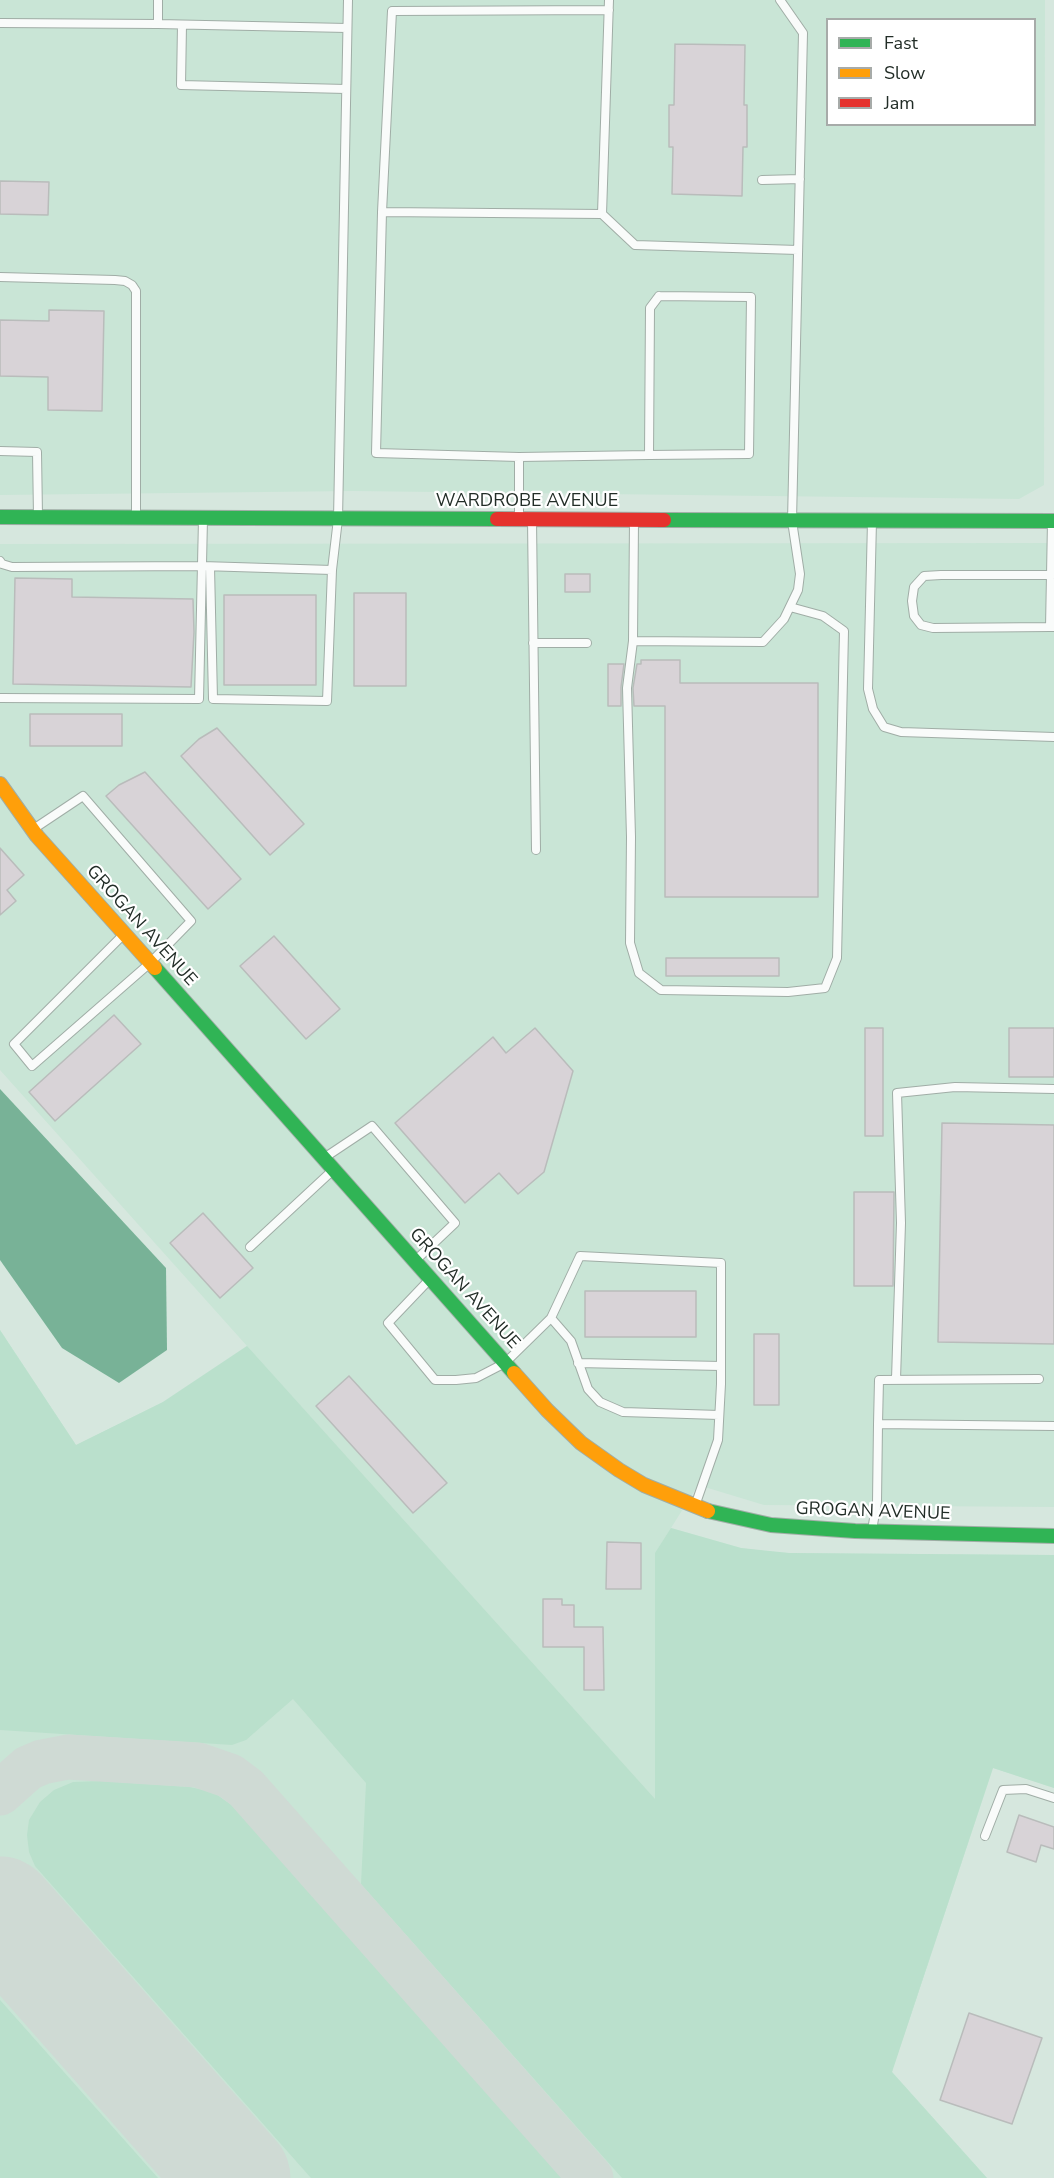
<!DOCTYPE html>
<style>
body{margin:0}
#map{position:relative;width:1054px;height:2178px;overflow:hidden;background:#d6e7de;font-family:"Nunito Sans",sans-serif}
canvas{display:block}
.legend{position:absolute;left:826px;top:18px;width:210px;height:108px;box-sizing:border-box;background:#fff;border:2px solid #a7aba9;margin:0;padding:8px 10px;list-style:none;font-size:18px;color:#222d27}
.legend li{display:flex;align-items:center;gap:12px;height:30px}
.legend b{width:30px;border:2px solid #a7aba9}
</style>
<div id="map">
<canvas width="1054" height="2178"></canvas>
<ul class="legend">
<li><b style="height:8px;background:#30b455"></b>Fast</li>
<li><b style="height:8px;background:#ff9f0a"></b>Slow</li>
<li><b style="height:8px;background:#e5322d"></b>Jam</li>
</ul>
</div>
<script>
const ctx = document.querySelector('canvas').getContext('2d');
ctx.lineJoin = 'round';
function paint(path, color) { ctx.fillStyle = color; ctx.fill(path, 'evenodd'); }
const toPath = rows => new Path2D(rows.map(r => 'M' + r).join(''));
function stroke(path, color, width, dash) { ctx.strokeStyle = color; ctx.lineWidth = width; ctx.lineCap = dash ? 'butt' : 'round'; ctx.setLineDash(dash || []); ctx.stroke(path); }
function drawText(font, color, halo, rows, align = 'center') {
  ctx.font = font + ' "Nunito Sans",sans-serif'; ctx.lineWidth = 4.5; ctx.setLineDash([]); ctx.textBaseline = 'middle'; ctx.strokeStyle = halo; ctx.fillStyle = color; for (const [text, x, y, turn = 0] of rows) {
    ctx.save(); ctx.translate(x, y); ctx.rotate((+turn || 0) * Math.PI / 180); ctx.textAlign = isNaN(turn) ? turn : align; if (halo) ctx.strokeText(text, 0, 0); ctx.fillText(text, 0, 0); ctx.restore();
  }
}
paint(toPath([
 [0,0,1045,0,1044,485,1019,499,353,491,0,495],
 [828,20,1034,20,1034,124,828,124],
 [1054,543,1054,1507,764,1505,698,1485,671,1528,741,1548,762,1551,789,1553,1054,1555,1054,1788,993,1768,892,2072,987,2178,0,2178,0,1330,76,1445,163,1402,247,1346,0,1070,0,544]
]), '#c9e5d6');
paint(toPath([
 [0,1330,76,1445,163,1402,247,1346,655,1799,655,1553,671,1528,741,1548,789,1553,1054,1555,1054,1788,993,1768,892,2072,987,2178,622,2178,361,1884,366,1783,293,1699,246,1740,232,1745,0,1730],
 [101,1781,190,1787,213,1792,233,1806,563,2178,311,2178,35,1866,29,1852,27,1835,29,1820,40,1802,54,1790,73,1782],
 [0,2000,158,2178,0,2178]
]), '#bae0cc');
paint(toPath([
 [0,1089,166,1268,167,1350,119,1383,62,1348,0,1260]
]), '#78b297');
stroke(toPath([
 [0,1793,28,1768,42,1762,68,1757,198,1765,230,1776,246,1788,591,2178]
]), '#cfdad4', 45);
stroke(toPath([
 [0,1912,235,2178]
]), '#cfdad4', 111);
const building = toPath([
 [675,44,745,45,744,105,747,105,747,147,743,147,742,196,672,194,673,147,669,147,669,105,674,105,675,44],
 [0,181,49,182,48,215,0,214,0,181],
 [49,310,104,311,102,411,48,410,48,377,0,376,0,320,49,321,49,310],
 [565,574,590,574,590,592,565,592,565,574],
 [15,578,72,579,72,597,193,599,194,632,191,687,13,684,15,578],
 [354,593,406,593,406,686,354,686,354,593],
 [224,595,316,595,316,685,224,685,224,595],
 [641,660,680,660,680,683,818,683,818,897,665,897,665,706,634,706,633,688,637,664,641,664,641,660],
 [608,664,624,664,621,687,621,706,608,706,608,664],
 [30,714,122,714,122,746,30,746,30,714],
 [217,728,304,824,270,855,181,756,199,739,217,728],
 [145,772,241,879,208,909,106,796,119,785,145,772],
 [0,848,24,875,7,890,16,901,0,915,0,848],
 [274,936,340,1009,306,1039,240,966,274,936],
 [666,958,779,958,779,976,666,976,666,958],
 [114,1015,141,1044,55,1121,29,1092,114,1015],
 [535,1028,573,1071,544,1172,518,1194,499,1173,465,1203,395,1123,493,1037,506,1053,535,1028],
 [865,1028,883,1028,883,1136,865,1136,865,1028],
 [1009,1028,1054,1028,1054,1077,1009,1077,1009,1028],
 [942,1123,1054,1125,1054,1344,938,1342,942,1123],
 [854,1192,894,1192,893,1286,854,1286,854,1192],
 [203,1213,253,1268,220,1298,170,1243,203,1213],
 [585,1291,696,1291,696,1337,585,1337,585,1291],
 [754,1334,779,1334,779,1405,754,1405,754,1334],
 [349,1376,447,1483,413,1513,316,1406,349,1376],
 [607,1542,641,1543,641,1589,606,1589,607,1542],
 [543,1599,562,1599,562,1605,574,1605,574,1627,603,1627,604,1690,584,1690,584,1647,543,1647,543,1599],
 [1019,1815,1054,1827,1054,1849,1041,1845,1036,1862,1007,1852,1019,1815],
 [969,2013,1042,2038,1012,2124,940,2100,969,2013]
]);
paint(building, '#d8d3d7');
stroke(building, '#b9bcbb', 1.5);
const lane = toPath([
 [158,0,158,24,347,28],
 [609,10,392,11,382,212,376,453,519,457,649,455],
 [0,23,158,24],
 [182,25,181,85,346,89],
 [762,180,800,179],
 [382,212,602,214,635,245,798,250],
 [602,214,609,0],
 [0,277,115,280,125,281,132,285,136,291,136,516],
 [659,296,751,297,749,454,649,455,650,308,659,296],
 [0,451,37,452,38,516],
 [519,516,519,457],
 [532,520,536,850],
 [634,521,633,641,763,642,784,619,798,590,800,574,792,521,803,33,780,0],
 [872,521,868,689,873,709,884,727,901,732,1054,737],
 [1052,522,1050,627,1054,627],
 [0,561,2,564,12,567,202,566,332,570,338,519,348,0],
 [210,567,213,699,327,701,332,570],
 [1050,627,933,628,921,625,914,616,912,601,914,587,924,576,941,575,1051,575],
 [633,641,627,688,631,837,630,943,639,973,661,990,788,992,825,988,837,958,844,631,823,616,790,607],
 [533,643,587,643],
 [0,698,199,699,203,519],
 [35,828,83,796,191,921,150,963,32,1066,14,1044,122,936],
 [324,1158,372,1126,455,1223,417,1259],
 [250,1247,333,1170],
 [429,1280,388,1323,435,1380,456,1380,476,1378,505,1363,551,1318,580,1256,721,1263,721,1384,718,1440,696,1503],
 [551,1318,571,1341,588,1389,600,1402,623,1412,719,1415],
 [578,1363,721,1366],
 [896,1379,901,1223,897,1093,955,1087,1054,1089],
 [878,1424,879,1380,1039,1379],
 [872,1530,877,1502,878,1424,1054,1426],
 [985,1836,1003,1790,1026,1789,1054,1798]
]);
const fast = toPath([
 [0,517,497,519],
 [664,520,1054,521],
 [155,968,514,1373],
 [708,1511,771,1525,855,1531,1054,1536]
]);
const slow = toPath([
 [0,784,37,836,155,968],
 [514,1373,547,1410,581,1443,619,1470,644,1485,708,1511]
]);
const jam = toPath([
 [497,519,664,520]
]);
stroke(lane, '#a0ada6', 10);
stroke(fast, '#a0ada6', 16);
stroke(slow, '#a0ada6', 16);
stroke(jam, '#a0ada6', 16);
stroke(lane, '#f9fbfa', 8);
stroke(fast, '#30b455', 14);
stroke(slow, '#ff9f0a', 14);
stroke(jam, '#e5322d', 14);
drawText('18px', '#222d27', '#fff', [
 ["WARDROBE AVENUE",527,502],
 ["GROGAN AVENUE",141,926,48],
 ["GROGAN AVENUE",464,1289,48],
 ["GROGAN AVENUE",873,1512,2]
]);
</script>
